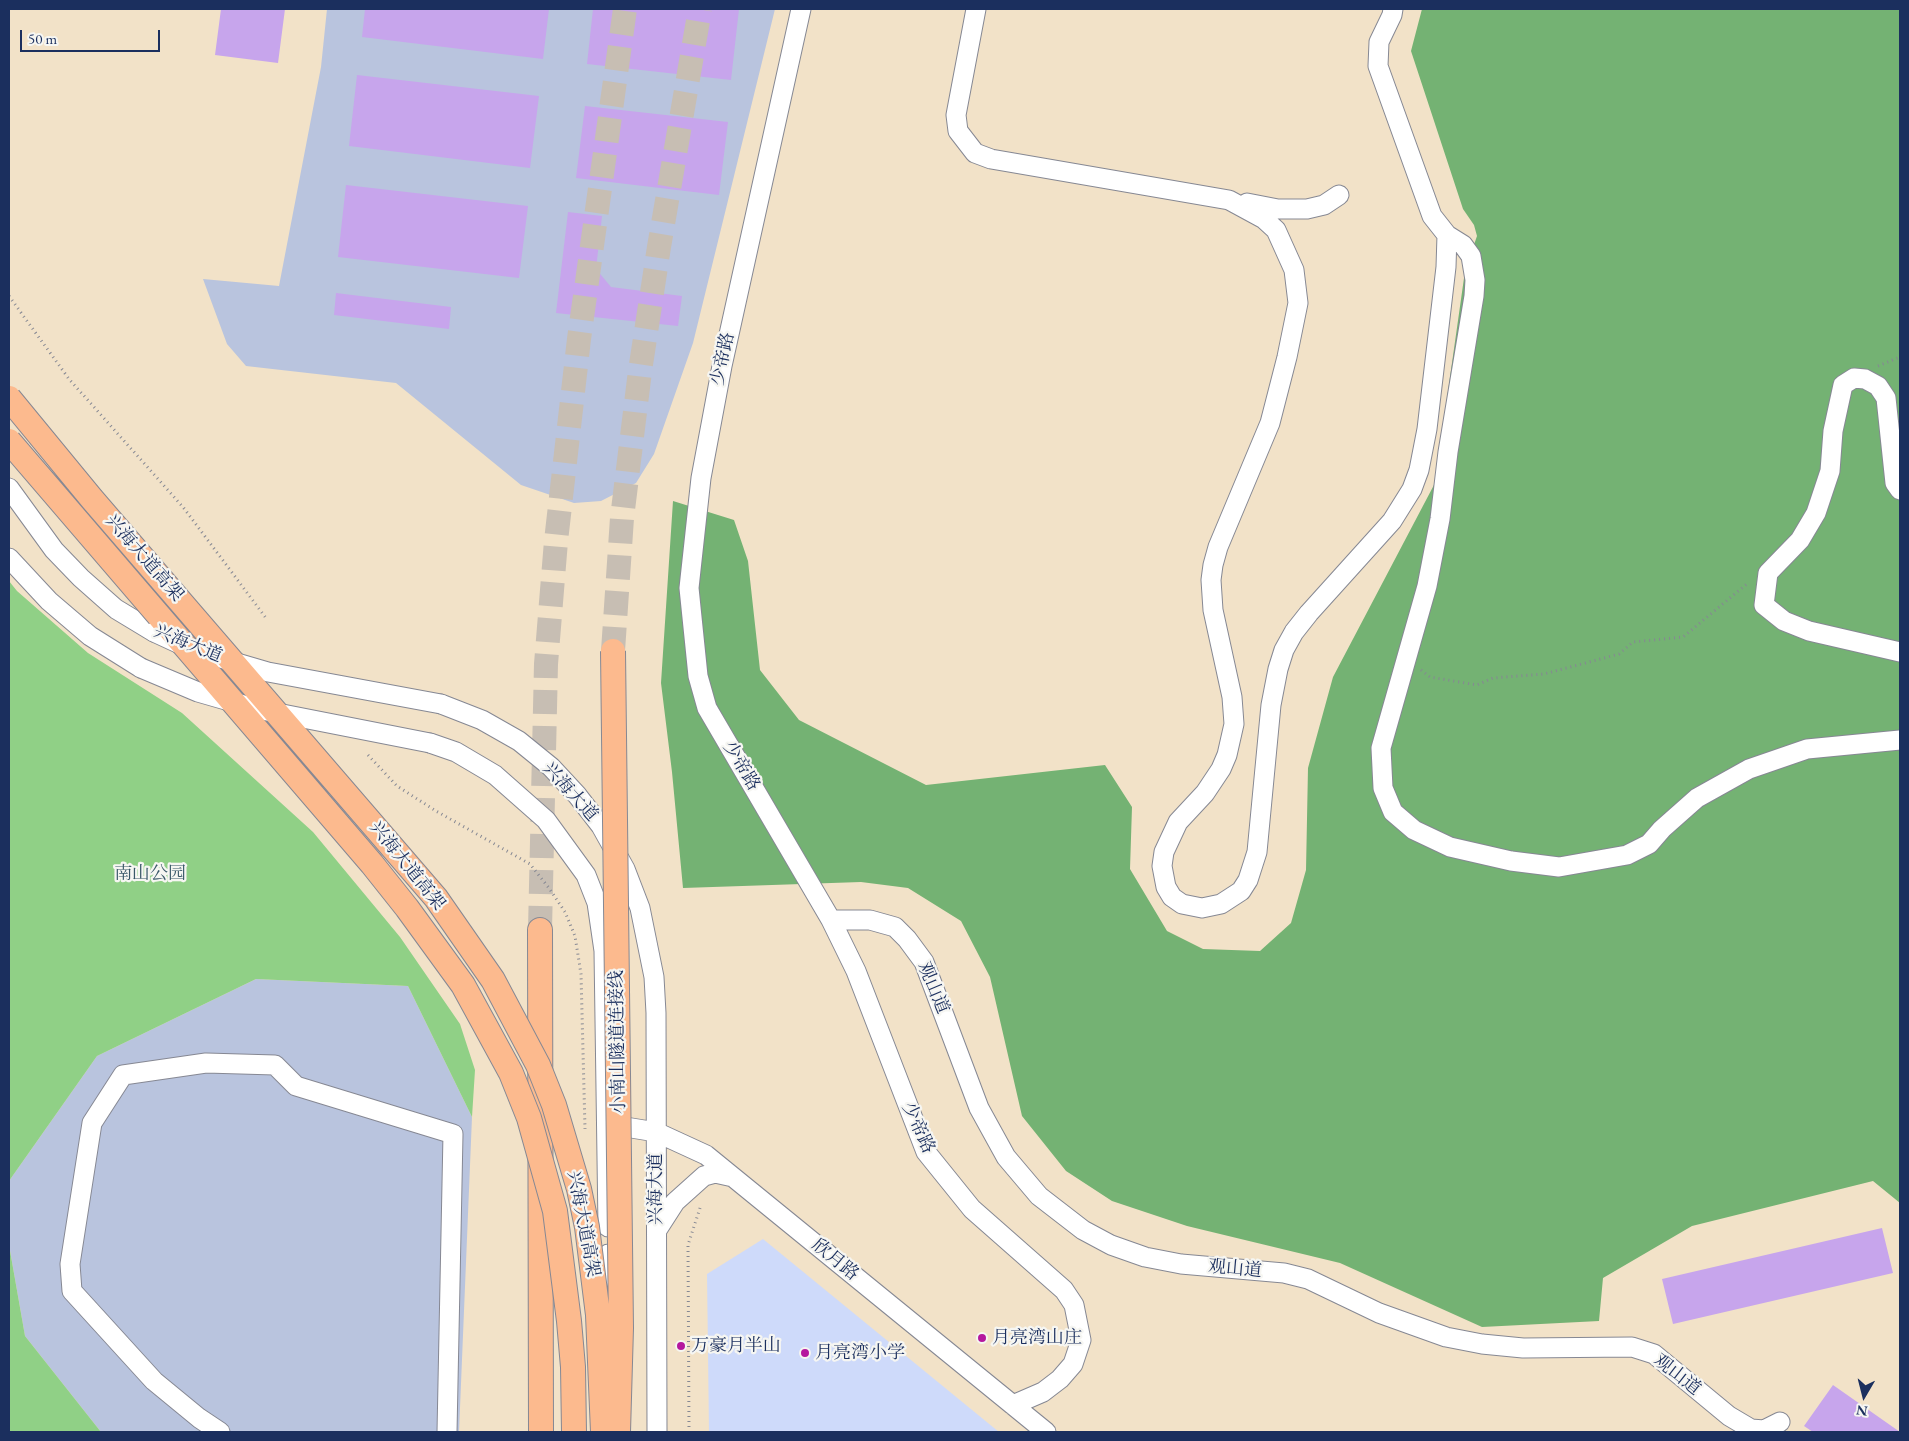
<!DOCTYPE html>
<meta charset="utf-8">
<style>
body{margin:0}
#map{position:relative;width:1909px;height:1441px;overflow:hidden;background:#f2e2c8;font-family:"EB Garamond",serif}
canvas{display:block}
.frame{position:absolute;inset:0;border:10px solid #1b2f5e;pointer-events:none}
.north{position:absolute;left:1839px;top:1371px;width:50px;height:50px;-webkit-text-stroke:4px #f6f6f2;paint-order:stroke;rotate:188deg;font-size:14px;font-weight:700;line-height:20px;text-align:center;color:#1b2f5e}
.north::after{content:'';display:block;margin:auto;width:18px;height:22px;background:#1b2f5e;clip-path:polygon(50% 0,100% 100%,50% 72%,0 100%)}
.scale{position:absolute;left:20px;top:30px;width:140px;height:22px;box-sizing:border-box;border:2px solid #1b2f5e;border-top:0;padding-left:6px;font-size:15px;line-height:18px;white-space:nowrap;color:#1b2f5e;-webkit-text-stroke:4px #f6f6f2;paint-order:stroke}
</style>
<div id="map">
<canvas width="1909" height="1441"></canvas>
<div class="frame"></div>
<div class="north">N</div>
<div class="scale">50 m</div>
</div>
<script>
const ctx = document.querySelector('canvas').getContext('2d');
ctx.lineJoin = 'round';
function paint(path, color) { ctx.fillStyle = color; ctx.fill(path, 'evenodd'); }
const toPath = rows => new Path2D(rows.map(r => 'M' + r).join(''));
function stroke(path, color, width, dash) { ctx.strokeStyle = color; ctx.lineWidth = width; ctx.lineCap = dash ? 'butt' : 'round'; ctx.setLineDash(dash || []); ctx.stroke(path); }
function drawText(font, color, halo, rows, align = 'center') {
  ctx.font = font + ' "EB Garamond","Noto Serif SC",serif'; ctx.lineWidth = 4.5; ctx.setLineDash([]); ctx.textBaseline = 'middle'; ctx.strokeStyle = halo; ctx.fillStyle = color; for (const [text, x, y, turn = 0] of rows) {
    ctx.save(); ctx.translate(x, y); ctx.rotate((+turn || 0) * Math.PI / 180); ctx.textAlign = isNaN(turn) ? turn : align; if (halo) ctx.strokeText(text, 0, 0); ctx.fillText(text, 0, 0); ctx.restore();
  }
}
paint(toPath([
 [763,1239,999,1432,709,1432,707,1274]
]), '#cedafa');
paint(toPath([
 [327,9,775,9,693,343,654,454,636,483,601,501,574,503,521,485,396,383,246,366,227,344,203,279,279,286,321,67],
 [256,979,408,986,472,1117,459,1432,101,1432,25,1336,9,1245,9,1181,97,1056]
]), '#b9c4de');
paint(toPath([
 [9,581,17,591,88,653,182,713,313,832,400,937,460,1024,475,1070,472,1117,408,986,256,979,97,1056,9,1181],
 [9,1245,25,1336,101,1432,9,1432]
]), '#90d086');
paint(toPath([
 [1422,9,1900,9,1900,1203,1873,1181,1692,1226,1603,1278,1599,1321,1482,1327,1340,1263,1187,1226,1112,1201,1066,1171,1022,1116,990,977,961,921,908,888,861,882,683,888,672,772,661,683,673,501,734,520,748,561,760,670,799,720,926,785,1105,765,1132,807,1130,869,1167,931,1203,949,1260,951,1291,923,1306,870,1308,768,1333,677,1435,483,1465,271,1477,236,1474,225,1463,209,1411,51]
]), '#74b273');
paint(toPath([
 [221,9,285,9,278,63,215,55],
 [365,9,549,9,543,59,362,37],
 [593,9,739,9,731,80,587,64],
 [357,75,539,96,530,168,349,146],
 [585,106,728,122,719,195,576,178],
 [346,185,528,206,519,278,338,257],
 [568,212,602,216,596,269,611,287,682,296,678,326,556,313],
 [336,293,451,307,449,329,334,315],
 [1882,1228,1893,1273,1673,1324,1662,1279],
 [1833,1385,1900,1432,1813,1432,1804,1426]
]), '#c7a5ec');
stroke(toPath([
 [613,651,622,518,640,371,659,247,700,9],
 [540,930,546,664,556,541,579,339,625,9]
]), '#c7beb3', 24, [24, 12]);
const minor = toPath([
 [801,9,722,366,701,478,689,588,698,676,707,708,831,920,856,971,926,1152,972,1209,1064,1290,1074,1305,1081,1340,1073,1364,1060,1379,1043,1392,1013,1405],
 [976,9,956,115,958,131,975,153,991,159,1229,200,1264,219,1276,230,1294,270,1298,303,1287,357,1270,423,1218,547,1213,565,1211,580,1213,610,1232,697,1234,724,1227,755,1221,769,1205,793,1178,822,1164,852,1162,866,1166,887,1172,897,1182,904,1202,908,1221,904,1241,891,1248,880,1257,852,1271,705,1278,669,1284,650,1294,632,1309,613,1392,521,1412,489,1419,470,1427,429,1446,267,1447,235],
 [1393,9,1392,15,1379,42,1378,66,1432,216,1447,235,1463,245,1471,256,1475,280,1474,296,1448,452,1440,519,1427,586,1381,748,1383,788,1393,812,1414,830,1450,847,1511,861,1559,867,1627,855,1649,844,1662,829,1697,798,1749,769,1807,749,1900,740],
 [1247,203,1278,209,1307,209,1324,205,1339,195],
 [9,488,54,550,81,578,116,609,154,632],
 [1900,490,1895,483,1886,398,1878,386,1865,379,1854,378,1843,385,1833,431,1830,471,1816,513,1800,540,1768,573,1764,605,1784,621,1809,631,1900,652],
 [9,558,49,601,90,636,141,668],
 [441,704,482,720,519,741,551,767,577,795,601,826,625,869,640,908,654,977,656,1013,657,1432],
 [430,743,456,752,495,775,546,820,586,875,597,903,604,951,608,1227],
 [831,920,870,920,895,927,907,939,924,962,979,1108,1006,1157,1039,1196,1083,1230,1111,1245,1145,1257,1181,1264,1284,1273,1308,1279,1379,1313,1446,1337,1482,1344,1523,1348,1632,1347,1654,1354,1729,1416,1751,1429,1764,1430,1780,1422],
 [607,1124,656,1132,706,1155,1046,1432],
 [657,1230,675,1202,704,1176,715,1173,733,1177],
 [607,1324,608,1254],
 [220,1432,199,1418,154,1381,72,1291,70,1264,92,1123,123,1075,206,1063,275,1065,296,1086,453,1134,447,1432]
]);
const major = toPath([
 [540,930,541,1432]
]);
stroke(minor, '#868893', 21);
stroke(major, '#868893', 26);
stroke(toPath([
 [9,296,69,379,183,507,266,618],
 [1878,366,1900,357],
 [1421,670,1430,677,1477,685,1493,678,1544,674,1619,654,1633,642,1683,637,1748,583],
 [368,755,397,786,436,811,530,864,549,888,565,912,575,936,581,974,585,1129],
 [689,1432,688,1245,701,1205]
]), '#868893', 3, [1, 4]);
stroke(minor, '#fff', 19);
stroke(major, '#fcba8e', 24);
const minorBridge = toPath([
 [154,632,193,650,268,672,441,704],
 [141,668,198,692,257,709,430,743]
]);
const majorBridge = toPath([
 [9,398,92,499,436,898,493,980,538,1065,554,1105,579,1189,587,1227,598,1315,603,1432],
 [9,441,372,864,407,908,463,985,511,1073,529,1118,555,1211,569,1321,573,1367,574,1432],
 [613,651,621,1328,618,1432]
]);
stroke(minorBridge, '#868893', 21, []);
stroke(majorBridge, '#868893', 26, []);
stroke(minorBridge, '#fff', 19);
stroke(majorBridge, '#fcba8e', 24);
for (const [x, y, r, color] of [
 [982,1338,5,"#b5179e"],
 [681,1346,5,"#b5179e"],
 [805,1353,5,"#b5179e"]
]) { const dot = new Path2D(); dot.arc(x, y, r, 0, 2 * Math.PI); ctx.fillStyle = color; ctx.fill(dot); stroke(dot, '#f6f6f2', 2); }
drawText('18px', '#1b2f5e', '#f6f6f2', [
 ["少帝路",723,359,-78],
 ["兴海大道高架",144,558,49],
 ["兴海大道",188,644,22],
 ["少帝路",741,766,59],
 ["兴海大道",570,792,48],
 ["兴海大道高架",407,866,51],
 ["观山道",933,988,67],
 ["小南山隧道连接线",618,1042,-91],
 ["少帝路",918,1128,65],
 ["兴海大道",656,1189,-90],
 ["兴海大道高架",583,1224,79],
 ["欣月路",835,1260,39],
 ["观山道",1235,1269,5],
 ["观山道",1677,1375,38]
]);
drawText('18px', '#385768', '#f6f6f2', [
 ["南山公园",150,874]
]);
drawText('18px', '#1b2f5e', '#f6f6f2', [
 ["月亮湾山庄",992,1338],
 ["万豪月半山",691,1346],
 ["月亮湾小学",815,1353]
], 'left');
</script>
